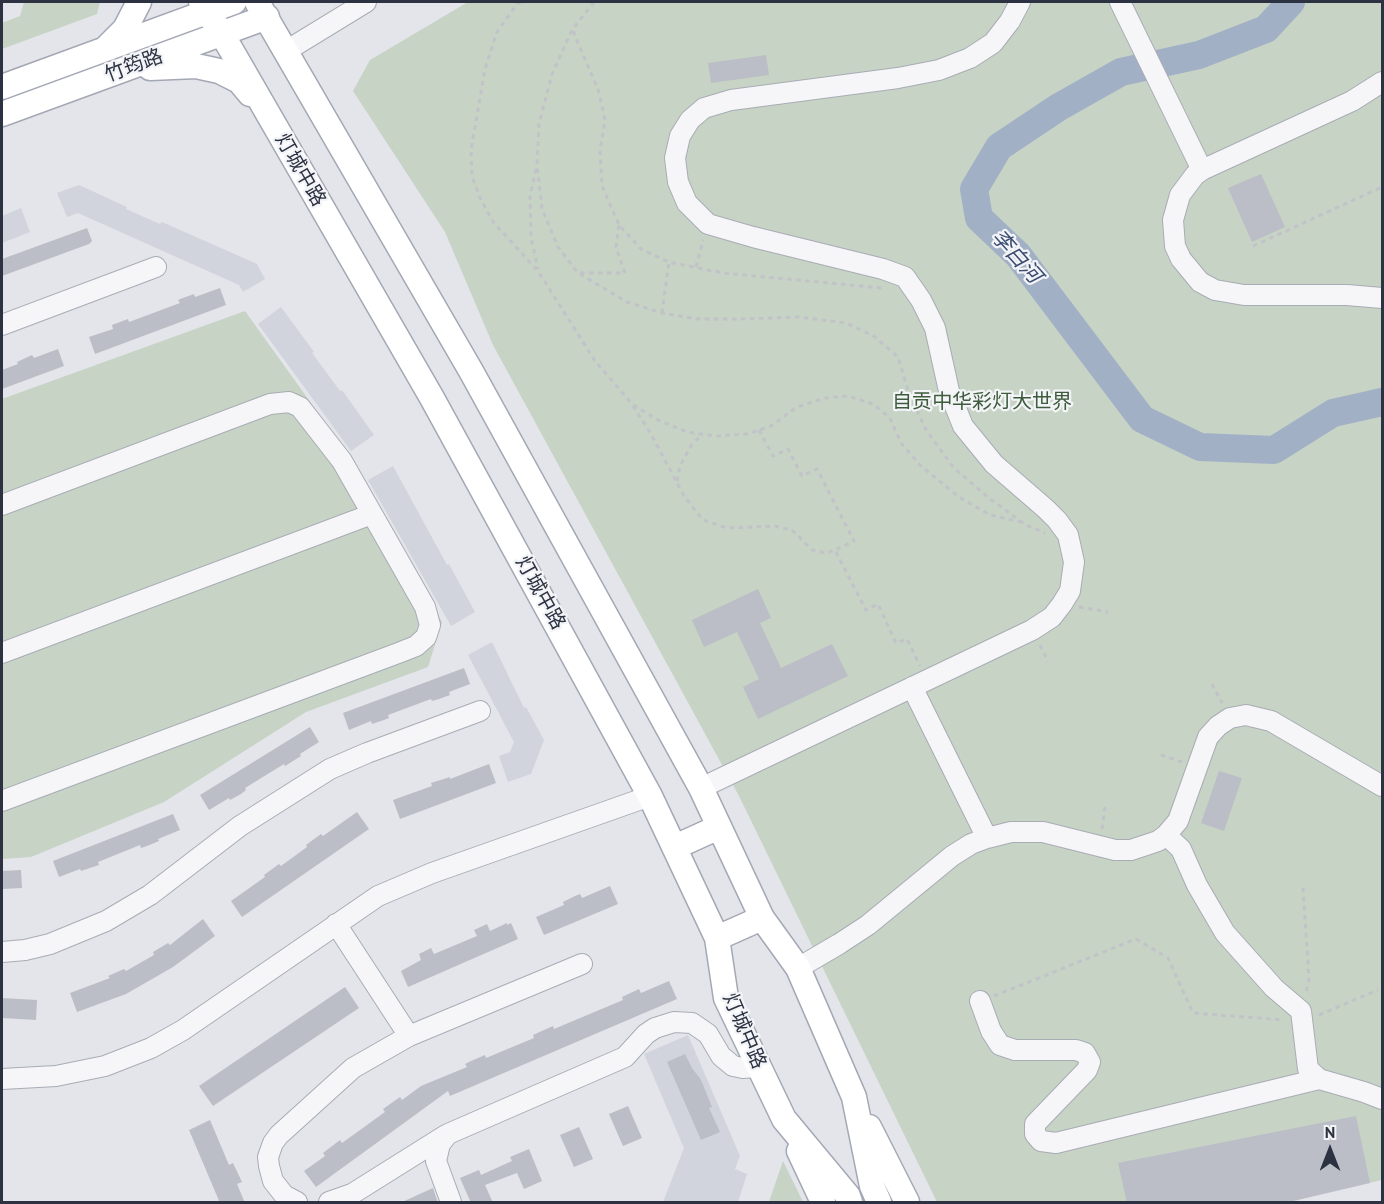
<!DOCTYPE html>
<meta charset="utf-8">
<style>
body{margin:0}
#map{position:relative;width:1384px;height:1204px;overflow:hidden;background:#e3e5ea;font-family:"PT Sans",sans-serif}
canvas{display:block}
.frame{position:absolute;inset:0;border:3px solid #2c3241;pointer-events:none}
.north{position:absolute;left:1300px;top:1120px;width:60px;height:60px;-webkit-text-stroke:4px #f3f4f7;paint-order:stroke;rotate:0deg;font-size:16px;font-weight:700;line-height:24px;text-align:center;color:#2c3241}
.north::after{content:'';display:block;margin:auto;width:21px;height:27px;background:#2c3241;clip-path:polygon(50% 0,100% 100%,50% 72%,0 100%)}
</style>
<div id="map">
<canvas width="1384" height="1204"></canvas>
<div class="frame"></div>
<div class="north">N</div>
</div>
<script>
const ctx = document.querySelector('canvas').getContext('2d');
ctx.lineJoin = 'round';
function paint(path, color) { ctx.fillStyle = color; ctx.fill(path, 'evenodd'); }
const toPath = rows => new Path2D(rows.map(r => 'M' + r).join(''));
function stroke(path, color, width, dash) { ctx.strokeStyle = color; ctx.lineWidth = width; ctx.lineCap = dash ? 'butt' : 'round'; ctx.setLineDash(dash || []); ctx.stroke(path); }
function drawText(font, color, halo, rows, align = 'center') {
  ctx.font = font + ' "PT Sans","Noto Sans SC",sans-serif'; ctx.lineWidth = 4.5; ctx.setLineDash([]); ctx.textBaseline = 'middle'; ctx.strokeStyle = halo; ctx.fillStyle = color; for (const [text, x, y, turn = 0] of rows) {
    ctx.save(); ctx.translate(x, y); ctx.rotate((+turn || 0) * Math.PI / 180); ctx.textAlign = isNaN(turn) ? turn : align; if (halo) ctx.strokeText(text, 0, 0); ctx.fillText(text, 0, 0); ctx.restore();
  }
}
paint(toPath([
 [79,185,127,207,126,209,160,224,162,222,257,264,265,279,243,292,239,285,78,213,67,217,57,193],
 [21,208,30,232,2,243,2,216],
 [281,307,314,352,312,353,340,391,342,390,374,435,351,451,258,324],
 [393,466,447,565,449,564,475,612,451,626,368,480],
 [492,642,524,708,526,707,544,740,531,774,508,782,499,756,510,752,514,742,468,655],
 [688,1035,740,1156,735,1169,747,1174,738,1202,663,1202,684,1148,644,1054]
]), '#d1d4dc');
paint(toPath([
 [24,2,100,2,97,14,2,49,2,23,20,16],
 [468,2,1382,2,1382,1180,1285,1202,937,1202,739,796,493,345,445,232,353,91,370,60],
 [245,311,354,463,442,622,428,667,306,712,164,802,31,857,2,859,2,399],
 [783,1161,803,1202,769,1202]
]), '#c7d3c5');
stroke(toPath([
 [1291,2,1266,29,1199,55,1121,72,1059,107,999,147,974,189,979,218,1018,255,1142,419,1200,447,1274,450,1333,413,1382,402]
]), '#a2b0c6', 28);
paint(toPath([
 [766,55,769,75,711,83,708,63],
 [1261,174,1285,227,1252,242,1228,188],
 [87,228,92,241,89,244,2,276,2,259],
 [220,288,226,305,95,354,89,337,113,329,112,325,128,319,129,322,180,303,178,300,183,298,194,294,195,297],
 [58,349,64,366,2,389,2,370,18,364,17,362,32,355,34,358],
 [758,589,771,618,760,623,781,668,832,644,848,676,758,719,743,687,759,679,737,632,704,647,692,620],
 [464,668,470,684,449,692,450,695,439,699,432,701,431,699,388,715,389,718,384,720,372,724,371,721,349,730,343,713],
 [310,727,319,742,300,754,301,756,285,766,284,764,245,788,246,790,241,794,230,800,229,798,209,810,200,795],
 [489,764,496,783,400,819,393,800,432,786,431,783,450,777,450,779],
 [1219,771,1242,778,1224,831,1201,823],
 [357,812,369,829,242,917,231,901,265,877,264,875,279,864,281,866,307,847,306,845,321,834,323,836],
 [173,814,180,830,158,839,159,841,147,846,141,848,140,845,98,862,99,865,81,871,80,869,59,877,53,861],
 [21,870,22,888,2,889,2,871],
 [610,886,618,904,544,935,536,917,564,905,563,902,575,896,580,894,582,898],
 [203,919,215,936,173,967,126,994,77,1012,70,993,110,978,108,976,124,969,126,971,154,955,153,952,168,943,170,945],
 [507,923,507,925,511,923,518,939,408,987,401,971,421,960,419,954,431,948,434,954,477,936,474,930,487,924,490,931],
 [669,981,677,999,450,1096,448,1091,316,1187,304,1171,325,1156,323,1153,340,1140,342,1143,385,1112,383,1109,400,1097,402,1100,421,1086,467,1067,465,1064,471,1061,485,1055,486,1058,534,1038,533,1035,553,1026,554,1029,623,1000,622,997,639,989,641,993],
 [345,987,359,1008,213,1106,199,1086],
 [2,998,37,1000,36,1020,2,1018],
 [685,1054,692,1068,701,1080,712,1107,709,1108,720,1132,701,1140,667,1062],
 [628,1106,642,1138,623,1146,609,1114],
 [1356,1116,1370,1183,1285,1203,1127,1203,1118,1163],
 [210,1120,229,1165,233,1163,242,1182,237,1184,245,1203,220,1203,189,1130],
 [579,1127,593,1159,574,1167,560,1135],
 [529,1149,542,1181,524,1189,517,1173,485,1185,493,1203,471,1203,460,1178,479,1170,481,1175,512,1161,510,1157],
 [433,1188,438,1203,400,1203]
]), '#bbbec6');
const minor = toPath([
 [1120,2,1202,170],
 [286,51,366,2],
 [1382,82,1352,101,1202,170,1195,175,1180,195,1173,220,1175,246,1181,259,1200,282,1215,290,1244,295,1347,295,1382,298],
 [2,325,156,267],
 [2,505,270,404,289,402,300,407,342,461,425,607,430,625,426,637,416,646,401,652,2,801],
 [2,653,372,514],
 [912,687,987,838],
 [701,788,1032,630,1052,617,1062,604,1070,591,1074,562,1068,535,1057,520,1046,509,994,464,963,426,949,391,935,328,921,300,905,277,883,269,753,237,708,224,687,203,678,182,675,158,680,136,690,120,704,108,731,100,898,78,939,70,970,58,993,43,1010,21,1020,2],
 [1166,835,1181,849,1197,885,1225,933,1274,988,1301,1011,1308,1069,1319,1079,1364,1092,1382,1099],
 [336,924,409,1036],
 [2,952,25,950,50,944,106,921,150,895,240,826,330,769,367,753,480,711],
 [798,968,839,944,868,925,952,856,971,844,987,838,1011,832,1043,832,1115,850,1131,850,1158,841,1166,835,1178,821,1208,737,1218,726,1230,718,1246,715,1271,721,1382,786],
 [980,1001,991,1031,1000,1045,1015,1050,1076,1050,1085,1053,1090,1062,1087,1070,1035,1124,1035,1134,1041,1141,1056,1143,1319,1079],
 [2,1079,56,1076,105,1066,151,1048,183,1030,378,896,432,873,650,796],
 [297,1202,284,1195,273,1181,269,1166,268,1157,273,1143,279,1135,353,1068,409,1036,582,964],
 [329,1202,352,1194,446,1135],
 [451,1202,436,1161,440,1144,448,1134,625,1057,646,1034,655,1028,674,1022,692,1023,708,1034,721,1056,733,1066,743,1068,758,1067]
]);
const major = toPath([
 [201,2,222,34,432,398,650,796,717,938,726,998,784,1119,848,1196,850,1202],
 [257,2,471,371,701,788,762,918,798,968,854,1097,872,1186,879,1202],
 [106,48,125,29,139,2],
 [150,68,196,66,219,71,239,81,250,94],
 [2,87,234,2],
 [2,114,267,17],
 [675,847,719,827],
 [717,938,762,918],
 [869,1127,907,1202],
 [799,1151,823,1202]
]);
stroke(minor, '#a8acb4', 22);
stroke(major, '#a4a8b5', 27);
stroke(toPath([
 [521,2,517,4,497,32,485,69,471,150,472,176,481,200,494,223,538,271,595,361,632,404,658,420,687,432,715,436,747,434,771,426,797,407,825,398,848,396,873,404,890,418,901,443,921,466,959,497,990,515,1021,522],
 [594,2,572,30,552,74,539,124,537,165,542,209,558,247,578,273,627,302,662,313,697,319,740,319,799,317,846,323,874,336,898,357,909,393,926,430,954,468,989,498,1026,525,1045,533],
 [573,31,599,92,605,120,600,151,602,186,619,225,641,249,669,262,723,273,882,288],
 [536,169,530,196,531,237,538,269],
 [1253,246,1382,187],
 [696,267,703,240],
 [580,273,625,273,616,247,619,225],
 [662,313,669,262],
 [633,406,651,434,684,496,703,520,727,528,775,526,792,530,812,550,826,553,835,550,866,610,878,604,896,643,907,639,920,666],
 [759,430,773,456,788,449,802,476,817,469,854,541,835,550],
 [677,481,680,466,692,444,702,435],
 [1079,607,1108,612],
 [1040,645,1048,662],
 [1212,684,1222,703],
 [1161,755,1182,762],
 [1102,829,1105,807],
 [1303,888,1309,979,1306,992],
 [994,996,1136,939,1168,958,1193,1013,1284,1020],
 [1319,1015,1378,990]
]), '#c1c3c9', 3, [4.5, 4.5]);
stroke(minor, '#f6f6f9', 20);
stroke(major, '#fff', 24);
drawText('20px', '#2c3241', '#f3f4f7', [
 ["竹筠路",134,66,-20],
 ["灯城中路",300,170,60],
 ["灯城中路",540,593,61],
 ["灯城中路",744,1031,67]
]);
drawText('20px', '#3e5b3b', '#f3f4f7', [
 ["自贡中华彩灯大世界",982,402]
]);
drawText('italic 21px', '#3a4d71', '#f3f4f7', [
 ["李白河",1016,257,48]
]);
</script>
